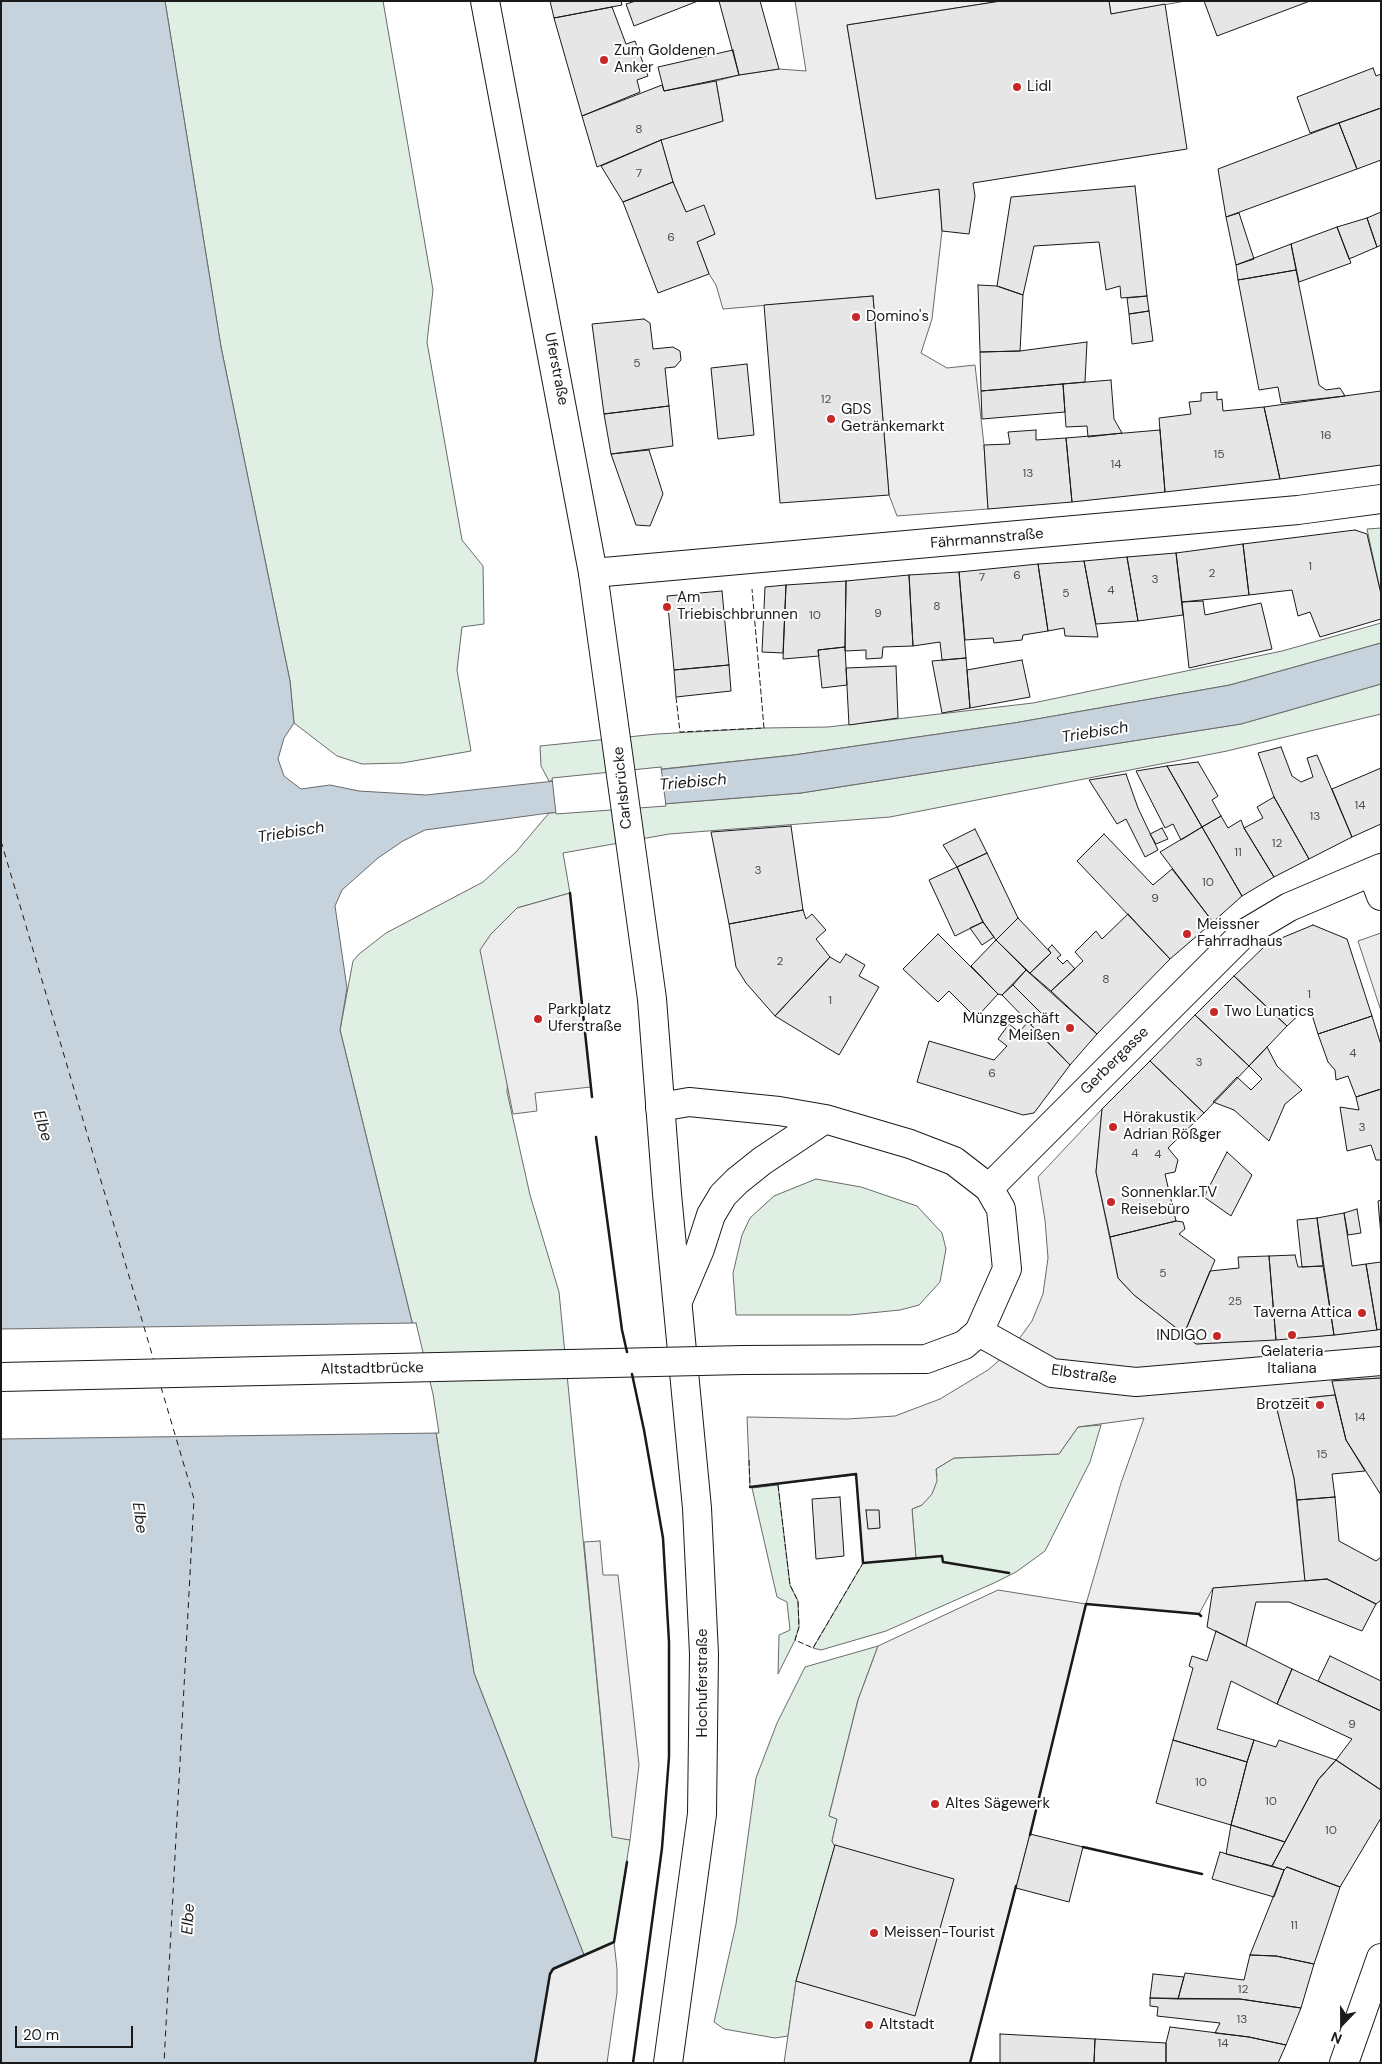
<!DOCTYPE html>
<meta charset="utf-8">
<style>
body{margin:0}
#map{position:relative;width:1382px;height:2064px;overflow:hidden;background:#fff;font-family:"DM Sans",sans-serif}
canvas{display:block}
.frame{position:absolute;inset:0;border:2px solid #1a1a1a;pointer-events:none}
.north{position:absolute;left:1317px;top:1999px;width:50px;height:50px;-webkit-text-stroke:4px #fff;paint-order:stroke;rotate:202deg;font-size:14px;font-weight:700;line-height:20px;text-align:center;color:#1a1a1a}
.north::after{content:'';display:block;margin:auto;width:18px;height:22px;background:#1a1a1a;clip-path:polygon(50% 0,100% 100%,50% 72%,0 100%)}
.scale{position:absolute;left:15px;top:2026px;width:118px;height:22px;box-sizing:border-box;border:2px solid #1a1a1a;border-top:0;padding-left:6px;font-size:15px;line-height:18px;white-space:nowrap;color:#1a1a1a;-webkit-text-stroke:4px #fff;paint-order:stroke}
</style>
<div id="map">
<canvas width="1382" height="2064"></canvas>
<div class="frame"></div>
<div class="north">N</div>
<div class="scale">20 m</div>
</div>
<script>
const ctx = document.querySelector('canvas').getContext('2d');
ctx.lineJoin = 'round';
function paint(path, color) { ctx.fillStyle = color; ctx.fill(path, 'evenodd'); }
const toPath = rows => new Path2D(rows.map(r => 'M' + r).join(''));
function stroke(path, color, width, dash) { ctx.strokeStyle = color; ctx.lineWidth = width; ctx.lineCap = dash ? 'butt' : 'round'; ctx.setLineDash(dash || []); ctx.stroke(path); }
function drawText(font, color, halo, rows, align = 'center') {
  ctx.font = font + ' "DM Sans",sans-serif'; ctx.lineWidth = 4; ctx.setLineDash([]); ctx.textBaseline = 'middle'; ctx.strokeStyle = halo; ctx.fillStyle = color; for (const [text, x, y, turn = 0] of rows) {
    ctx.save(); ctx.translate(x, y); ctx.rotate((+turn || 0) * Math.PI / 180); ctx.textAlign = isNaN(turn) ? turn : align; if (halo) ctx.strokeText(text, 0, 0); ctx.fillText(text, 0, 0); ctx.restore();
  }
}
const green = toPath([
 [165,1,383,1,433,290,427,342,462,540,483,566,484,624,462,627,457,670,471,751,402,763,362,764,337,756,294,723,290,681,221,347,165,1],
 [1381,528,1381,594,1367,529,1381,528],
 [1381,623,1381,643,1230,685,1014,723,794,755,549,781,541,766,540,746,657,734,764,728,828,727,1033,703,1282,651,1381,623],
 [1381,684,1381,714,1227,751,890,817,669,834,563,853,570,893,517,908,507,1092,530,1195,559,1292,612,1836,630,1840,614,1942,584,1955,474,1673,430,1395,340,1030,353,961,359,954,386,933,483,882,516,852,549,813,801,793,1241,724,1381,684],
 [816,1179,861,1187,917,1206,942,1233,946,1249,940,1282,919,1305,900,1310,850,1315,736,1315,733,1273,742,1235,750,1218,774,1196,816,1179],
 [1101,1425,1090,1462,1045,1551,1016,1572,994,1583,886,1631,821,1650,813,1648,863,1563,916,1559,912,1509,922,1505,937,1475,936,1469,954,1458,1059,1454,1078,1427,1101,1425],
 [778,1485,790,1585,798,1601,799,1627,795,1640,778,1674,779,1635,790,1630,787,1602,777,1597,752,1488,778,1485],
 [878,1646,858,1700,829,1816,837,1819,832,1841,835,1845,796,1981,788,2036,775,2038,724,2029,714,2022,736,1924,756,1778,777,1723,805,1667,878,1646]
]);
paint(green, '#e0efe3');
stroke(green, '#6a6a6a', 1);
const parking = toPath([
 [795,1,1001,1,847,25,876,198,939,189,942,231,932,319,921,353,947,368,975,365,984,445,988,509,897,516,889,495,873,296,723,309,716,285,709,274,697,242,715,234,686,212,673,182,661,140,723,121,716,81,739,75,779,69,806,71,795,1],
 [1109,1,1186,1,1111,14,1109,1],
 [570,893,591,1087,535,1093,537,1111,513,1114,480,950,491,934,517,908,570,893],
 [1381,933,1381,1011,1358,941,1381,933],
 [1102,1109,1096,1172,1118,1278,1134,1295,1197,1344,1334,1335,1381,1329,1381,1378,1332,1381,1335,1395,1275,1401,1294,1478,1305,1581,1213,1588,1199,1614,1086,1604,1030,1834,970,2063,784,2063,796,1981,915,2015,832,1841,837,1819,829,1816,858,1700,878,1646,998,1590,1086,1604,1121,1483,1144,1418,1078,1427,1059,1454,954,1458,936,1469,937,1481,932,1494,922,1505,912,1509,916,1558,863,1563,856,1475,750,1487,747,1417,847,1419,895,1416,940,1399,988,1370,1011,1350,1032,1321,1043,1294,1048,1258,1045,1220,1038,1177,1102,1109],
 [600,1541,603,1575,618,1575,639,1765,630,1840,612,1837,584,1542,600,1541],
 [614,1942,617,1969,617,1993,607,2063,535,2063,550,1974,553,1969,614,1942]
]);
paint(parking, '#ededed');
stroke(parking, '#6a6a6a', 1);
const water = toPath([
 [1,1,165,1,221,347,290,681,294,723,284,738,278,759,284,776,301,789,330,785,359,791,426,795,794,755,1014,723,1230,685,1381,643,1381,684,1241,724,801,793,549,813,425,830,403,841,378,858,342,890,335,906,347,988,340,1030,430,1395,474,1673,584,1955,553,1968,550,1974,535,2063,1,2063,1,1]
]);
paint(water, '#c6d2dc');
stroke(water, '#6a6a6a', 1);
const pier = toPath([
 [661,767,666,806,556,814,552,778,661,767],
 [416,1323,433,1394,439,1433,1,1439,1,1329,416,1323]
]);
paint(pier, '#fff');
stroke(pier, '#6a6a6a', 1);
stroke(toPath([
 [1,841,154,1361],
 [161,1387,194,1499,164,2063]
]), '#1a1a1a', 1, [6, 5]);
const building = toPath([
 [550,1,621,1,622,5,554,18,550,1],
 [636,1,698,1,634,26,626,4,636,1],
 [719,1,760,1,779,69,739,75,719,1],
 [1001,1,1109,1,1111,14,1165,4,1187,149,973,183,975,196,969,234,942,231,939,189,876,199,847,25,1001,1],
 [1204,1,1310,1,1217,36,1204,1],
 [612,7,626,44,635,41,648,76,637,80,640,92,582,116,554,18,612,7],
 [733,50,739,75,664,91,658,67,733,50],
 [1373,68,1376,76,1381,74,1381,108,1310,133,1297,97,1373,68],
 [716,81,723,121,661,140,597,167,582,116,662,85,664,91,716,81],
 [1381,108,1381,160,1357,169,1339,123,1381,108],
 [1339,123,1357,169,1226,217,1218,169,1339,123],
 [661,140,673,182,623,202,601,166,661,140],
 [673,182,686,212,704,205,715,234,697,242,709,274,658,293,623,202,673,182],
 [1135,186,1147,296,1121,298,1120,286,1106,290,1099,242,1034,246,1023,295,997,286,1011,197,1135,186],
 [1381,212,1381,245,1377,247,1367,218,1381,212],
 [1239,213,1254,259,1236,265,1226,217,1239,213],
 [1367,218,1377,247,1349,259,1337,227,1367,218],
 [1337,227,1351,263,1299,282,1291,244,1337,227],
 [1291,244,1296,270,1238,280,1236,265,1291,244],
 [1296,270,1319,385,1326,390,1340,388,1345,396,1281,403,1278,387,1259,390,1238,280,1296,270],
 [978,285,997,286,1023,295,1020,351,980,352,978,285],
 [873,296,889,495,780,503,764,305,873,296],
 [1147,296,1149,311,1129,314,1127,298,1147,296],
 [1149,311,1153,341,1132,344,1129,314,1149,311],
 [644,319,650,323,653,349,673,347,680,351,681,360,675,367,665,368,669,406,604,414,592,324,644,319],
 [1087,342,1085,382,981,391,980,352,1020,351,1087,342],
 [747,364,754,435,718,439,711,368,747,364],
 [1111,380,1114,419,1122,433,1088,437,1087,426,1066,427,1063,384,1111,380],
 [1063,384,1065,412,982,419,981,391,1063,384],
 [1381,391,1381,465,1280,479,1264,407,1381,391],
 [1217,392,1217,400,1222,399,1223,411,1264,407,1280,479,1165,492,1159,418,1191,414,1189,402,1201,401,1201,393,1217,392],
 [669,406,673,446,611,454,604,414,669,406],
 [1036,430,1036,440,1066,438,1072,502,988,509,984,445,1010,444,1008,432,1036,430],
 [1160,430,1165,492,1072,502,1066,438,1160,430],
 [649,450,663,494,650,526,636,525,611,454,649,450],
 [1355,530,1367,534,1381,594,1381,619,1320,637,1310,612,1298,616,1292,590,1249,595,1243,544,1355,530],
 [1243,544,1249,595,1182,602,1176,553,1243,544],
 [1176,553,1183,615,1138,621,1127,557,1176,553],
 [1127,557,1138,621,1096,624,1084,561,1127,557],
 [1084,561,1098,637,1065,636,1064,628,1048,631,1038,564,1084,561],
 [1038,564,1048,631,1023,635,1022,640,994,643,993,638,965,640,959,572,1038,564],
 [959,572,966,658,942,660,940,642,913,646,909,575,959,572],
 [909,575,913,646,883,647,882,658,866,659,866,650,845,651,846,581,909,575],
 [846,581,845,647,818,650,819,656,783,659,786,585,846,581],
 [786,585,783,653,762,652,765,587,786,585],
 [722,591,729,665,674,670,667,596,722,591],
 [1203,601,1205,615,1261,603,1272,649,1189,668,1182,602,1203,601],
 [845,647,847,685,822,688,818,650,845,647],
 [966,658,970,708,942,713,932,661,966,658],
 [1022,660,1030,697,970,708,967,670,1022,660],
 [729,665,731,691,676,697,674,670,729,665],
 [896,666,898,718,849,725,846,668,896,666],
 [1281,747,1292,776,1301,782,1313,777,1307,758,1317,755,1352,837,1309,859,1274,797,1258,753,1281,747],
 [1198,762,1218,796,1212,800,1221,816,1202,827,1167,766,1198,762],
 [1167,766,1202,827,1181,840,1173,824,1165,828,1136,771,1167,766],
 [1381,768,1381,824,1352,837,1332,789,1381,768],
 [1126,774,1138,808,1158,850,1145,857,1126,819,1117,824,1089,780,1126,774],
 [1274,797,1309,859,1274,877,1244,828,1263,818,1257,807,1274,797],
 [1221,816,1228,828,1241,820,1244,828,1274,877,1242,896,1202,827,1221,816],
 [791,826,803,910,729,924,711,832,791,826],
 [1202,827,1242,896,1213,922,1160,852,1202,827],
 [1162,828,1168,839,1156,844,1150,834,1162,828],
 [975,829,987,853,957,867,943,845,975,829],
 [1104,834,1153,885,1172,869,1213,922,1170,959,1077,861,1104,834],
 [987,853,1018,918,996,940,983,922,957,867,987,853],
 [957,867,983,922,955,936,929,880,957,867],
 [803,910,806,919,812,914,826,930,816,939,830,957,775,1016,746,983,736,967,729,924,803,910],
 [1128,914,1170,959,1097,1034,1051,991,1083,961,1075,952,1096,931,1102,939,1128,914],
 [1018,918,1051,953,1030,973,996,940,1018,918],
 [983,922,994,937,982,945,970,928,983,922],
 [1313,925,1347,939,1372,1016,1318,1034,1312,1015,1301,1013,1287,1026,1234,976,1267,944,1313,925],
 [938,934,998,994,976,1018,949,991,938,1002,903,969,938,934],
 [996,940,1026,970,1002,995,998,994,971,966,996,940],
 [1052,945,1061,955,1057,958,1063,964,1067,960,1075,969,1051,991,1030,973,1051,953,1048,949,1052,945],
 [846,954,865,965,859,976,879,987,839,1055,775,1016,830,957,840,963,846,954],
 [1026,970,1097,1034,1070,1065,1031,1025,1043,1015,1013,985,1026,970],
 [1234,976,1287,1026,1249,1066,1195,1015,1234,976],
 [1013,985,1043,1015,1031,1025,1002,995,1013,985],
 [1195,1015,1249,1066,1204,1113,1150,1061,1195,1015],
 [1372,1016,1381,1045,1381,1089,1356,1097,1348,1076,1336,1080,1335,1070,1328,1062,1318,1034,1372,1016],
 [1028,1022,1070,1065,1034,1113,1023,1115,917,1082,929,1041,994,1060,1007,1046,998,1039,1009,1024,1019,1032,1028,1022],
 [1267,1047,1277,1066,1302,1090,1285,1104,1269,1141,1234,1110,1213,1102,1237,1077,1251,1090,1262,1079,1249,1066,1267,1047],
 [1150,1061,1204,1113,1168,1148,1178,1160,1175,1172,1165,1174,1176,1221,1110,1237,1096,1172,1102,1109,1150,1061],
 [1381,1089,1381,1160,1376,1160,1371,1145,1347,1151,1340,1107,1359,1110,1356,1097,1381,1089],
 [1227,1152,1252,1175,1231,1216,1204,1197,1227,1152],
 [1381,1200,1381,1236,1378,1201,1381,1200],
 [1357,1209,1361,1233,1348,1235,1344,1213,1357,1209],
 [1344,1213,1352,1266,1366,1264,1377,1330,1334,1335,1317,1218,1344,1213],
 [1317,1218,1323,1266,1302,1267,1297,1220,1317,1218],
 [1176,1221,1183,1222,1185,1229,1179,1234,1215,1260,1184,1334,1134,1295,1118,1278,1110,1237,1176,1221],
 [1295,1255,1298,1267,1323,1266,1334,1335,1276,1340,1269,1256,1295,1255],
 [1269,1256,1276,1340,1196,1344,1184,1334,1210,1271,1239,1268,1238,1257,1269,1256],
 [1381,1262,1381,1329,1377,1330,1366,1264,1381,1262],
 [1381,1378,1381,1495,1346,1440,1332,1381,1381,1378],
 [1335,1395,1346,1440,1365,1471,1332,1474,1335,1497,1297,1500,1294,1478,1275,1401,1335,1395],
 [840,1497,844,1556,816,1559,812,1499,840,1497],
 [1335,1497,1339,1541,1376,1561,1381,1557,1381,1600,1376,1604,1327,1579,1305,1581,1297,1500,1335,1497],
 [866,1510,879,1510,880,1528,868,1529,866,1510],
 [1327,1579,1376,1604,1362,1631,1289,1602,1256,1602,1246,1646,1207,1627,1213,1588,1327,1579],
 [1216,1631,1292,1669,1277,1704,1231,1681,1217,1729,1254,1740,1247,1762,1173,1740,1193,1668,1189,1666,1192,1656,1207,1661,1216,1631],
 [1330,1656,1381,1681,1381,1711,1318,1681,1330,1656],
 [1292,1669,1381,1711,1381,1790,1336,1760,1352,1739,1277,1704,1292,1669],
 [1173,1740,1247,1762,1231,1825,1156,1803,1173,1740],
 [1254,1740,1276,1747,1279,1740,1336,1760,1318,1780,1285,1842,1231,1825,1247,1762,1254,1740],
 [1336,1760,1381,1790,1381,1818,1340,1887,1287,1867,1284,1870,1272,1866,1318,1780,1336,1760],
 [1231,1825,1285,1842,1272,1866,1226,1854,1231,1825],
 [1030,1834,1083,1847,1069,1902,1016,1888,1030,1834],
 [835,1845,954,1879,915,2016,796,1981,835,1845],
 [1220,1852,1284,1870,1274,1897,1212,1879,1220,1852],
 [1287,1867,1340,1887,1314,1964,1276,1956,1250,1955,1284,1870,1287,1867],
 [1250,1955,1276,1956,1314,1964,1301,2008,1240,1999,1178,1999,1185,1973,1244,1980,1250,1955],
 [1153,1974,1184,1977,1178,1999,1150,1998,1153,1974],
 [1150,1998,1240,1999,1301,2008,1286,2045,1249,2037,1215,2033,1220,2023,1157,2016,1158,2007,1150,2006,1150,1998],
 [1170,2027,1249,2037,1286,2045,1278,2063,1166,2063,1166,2043,1170,2027],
 [1000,2034,1095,2039,1094,2063,1000,2063,1000,2034],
 [1095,2039,1166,2043,1166,2063,1094,2063,1095,2039]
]);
paint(building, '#e6e6e6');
stroke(building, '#1a1a1a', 1);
const street = toPath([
 [593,573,1298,510,1381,499],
 [1372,872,1381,896],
 [979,1332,1052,1373,1136,1382,1381,1361],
 [1344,2063,1381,1958]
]);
const secondary = toPath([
 [660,1107,689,1102,779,1111,825,1119,910,1144,954,1161,989,1188,1001,1209,1007,1269,979,1332,964,1345,926,1359,743,1360],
 [989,1188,1242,935,1289,907,1381,868],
 [678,1301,700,1249,711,1215,723,1195,737,1181,762,1161,825,1119]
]);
const primary = toPath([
 [485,1,593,573,652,999,667,1194,697,1508,704,1654,702,1814,668,2063]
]);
stroke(street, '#1a1a1a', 30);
stroke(secondary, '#1a1a1a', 30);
stroke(primary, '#1a1a1a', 30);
stroke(street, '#fff', 28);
stroke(secondary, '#fff', 28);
stroke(primary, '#fff', 28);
const secondaryBridge = toPath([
 [1,1377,743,1360]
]);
stroke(secondaryBridge, '#1a1a1a', 30, []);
stroke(secondaryBridge, '#fff', 28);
stroke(toPath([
 [676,697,680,732,764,728,752,589],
 [749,1460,750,1487],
 [778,1485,790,1585,798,1601,799,1627,795,1640,813,1648,863,1563]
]), '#1a1a1a', 1, [6, 2.5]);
stroke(toPath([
 [570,893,592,1097],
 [596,1137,622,1330,627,1352],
 [632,1374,644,1430,663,1538,669,1642,669,1757,662,1848,633,2063],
 [750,1487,856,1474,863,1563,942,1556,943,1562,1009,1573],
 [1030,1835,1086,1604,1199,1614,1201,1616],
 [1083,1847,1202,1874],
 [535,2063,550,1974,553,1969,614,1942,627,1862],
 [970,2063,1016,1886]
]), '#1a1a1a', 2.5);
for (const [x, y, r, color] of [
 [604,60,5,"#c62828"],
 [1017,87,5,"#c62828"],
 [856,317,5,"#c62828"],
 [831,419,5,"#c62828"],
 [667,607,5,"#c62828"],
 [1187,934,5,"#c62828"],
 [1214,1012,5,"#c62828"],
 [538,1019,5,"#c62828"],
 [1070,1028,5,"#c62828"],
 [1113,1127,5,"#c62828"],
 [1111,1202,5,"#c62828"],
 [1362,1313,5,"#c62828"],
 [1292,1335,5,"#c62828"],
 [1217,1336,5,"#c62828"],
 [1320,1405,5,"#c62828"],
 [935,1804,5,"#c62828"],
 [874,1933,5,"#c62828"],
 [869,2025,5,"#c62828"]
]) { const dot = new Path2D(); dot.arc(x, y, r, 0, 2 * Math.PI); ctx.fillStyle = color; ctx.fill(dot); stroke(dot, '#fff', 2); }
drawText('12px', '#4d4d4d', null, [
 ["8",639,130],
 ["7",639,174],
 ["6",671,238],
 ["5",637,364],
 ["12",826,400],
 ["16",1326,436],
 ["15",1219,455],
 ["14",1116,465],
 ["13",1028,474],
 ["1",1310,567],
 ["2",1212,574],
 ["6",1017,576],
 ["7",982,578],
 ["3",1155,580],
 ["4",1111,591],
 ["5",1066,594],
 ["8",937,607],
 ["9",878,614],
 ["10",815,616],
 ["14",1360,806],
 ["13",1315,817],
 ["12",1277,844],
 ["11",1238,853],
 ["3",758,871],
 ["10",1208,883],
 ["9",1155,899],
 ["2",780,962],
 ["8",1106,980],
 ["1",1309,995],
 ["1",830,1001],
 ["4",1353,1054],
 ["3",1199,1063],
 ["6",992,1074],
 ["3",1362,1128],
 ["4",1135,1154],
 ["4",1158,1155],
 ["5",1163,1274],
 ["25",1235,1302],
 ["14",1360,1418],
 ["15",1322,1455],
 ["9",1352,1725],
 ["10",1201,1783],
 ["10",1271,1802],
 ["10",1331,1831],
 ["11",1294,1926],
 ["12",1243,1990],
 ["13",1242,2020],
 ["14",1223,2044]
]);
drawText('15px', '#1a1a1a', '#fff', [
 ["Zum Goldenen",614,51],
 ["Anker",614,68],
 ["Lidl",1027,87],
 ["Domino's",866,317],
 ["GDS",841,410],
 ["Getränkemarkt",841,427],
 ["Am",677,598],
 ["Triebischbrunnen",677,615],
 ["Meissner",1197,925],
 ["Fahrradhaus",1197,942],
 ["Parkplatz",548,1010],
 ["Uferstraße",548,1027],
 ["Two Lunatics",1224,1012],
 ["Münzgeschäft",1060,1019,"right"],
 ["Meißen",1060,1036,"right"],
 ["Hörakustik",1123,1118],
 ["Adrian Rößger",1123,1135],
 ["Sonnenklar.TV",1121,1193],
 ["Reisebüro",1121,1210],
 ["Taverna Attica",1352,1313,"right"],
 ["INDIGO",1207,1336,"right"],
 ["Gelateria",1292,1352,"center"],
 ["Italiana",1292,1369,"center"],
 ["Brotzeit",1310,1405,"right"],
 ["Altes Sägewerk",945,1804],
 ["Meissen-Tourist",884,1933],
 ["Altstadt",879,2025]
], 'left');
drawText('15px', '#1a1a1a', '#fff', [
 ["Uferstraße",556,369,79],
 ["Fährmannstraße",987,539,-5],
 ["Carlsbrücke",623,788,-96],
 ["Gerbergasse",1115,1061,-45],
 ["Altstadtbrücke",372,1369,-1],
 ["Elbstraße",1084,1375,8],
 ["Hochuferstraße",703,1683,-90]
]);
drawText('italic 16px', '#1a1a1a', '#fff', [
 ["Triebisch",1095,733,-9],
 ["Triebisch",693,783,-5],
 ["Triebisch",291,833,-9],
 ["Elbe",42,1126,73],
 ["Elbe",139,1518,82],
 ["Elbe",189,1919,-87]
]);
</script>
